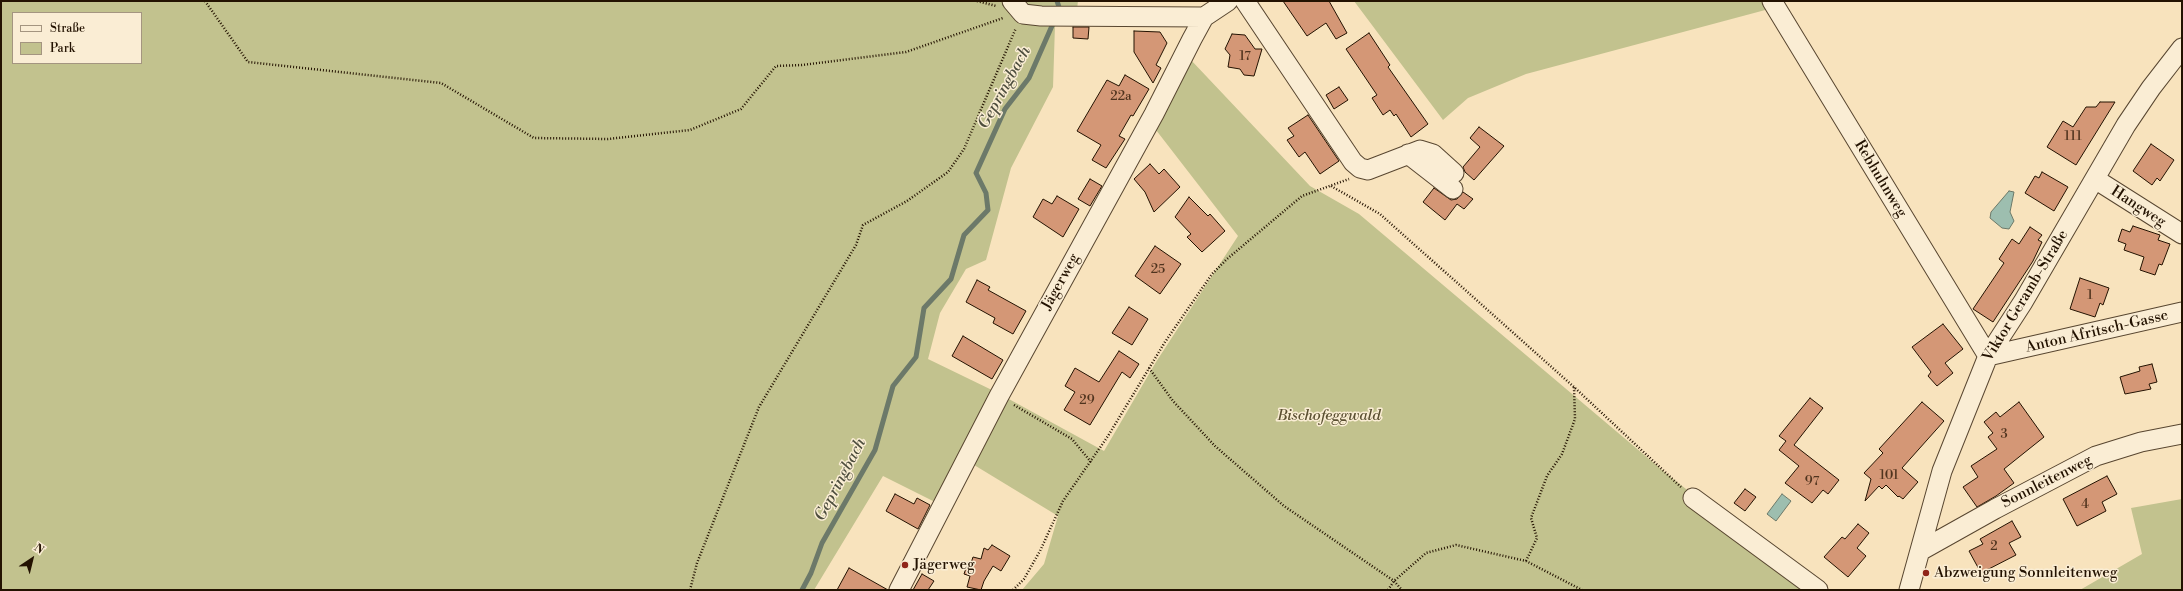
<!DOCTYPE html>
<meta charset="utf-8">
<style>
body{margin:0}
#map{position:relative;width:2183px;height:591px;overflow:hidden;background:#f8e3bd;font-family:"Libre Bodoni",serif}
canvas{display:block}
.frame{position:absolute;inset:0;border:2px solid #231201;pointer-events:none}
.legend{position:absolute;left:12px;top:12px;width:130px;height:52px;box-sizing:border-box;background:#faedd4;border:1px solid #a49580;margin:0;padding:5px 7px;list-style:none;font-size:12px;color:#231201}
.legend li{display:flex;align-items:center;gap:8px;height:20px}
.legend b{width:20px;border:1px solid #a49580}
.north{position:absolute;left:12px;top:539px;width:40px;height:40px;-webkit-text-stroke:3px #faedd4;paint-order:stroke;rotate:35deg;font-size:11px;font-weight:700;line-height:16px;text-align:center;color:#231201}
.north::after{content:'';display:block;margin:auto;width:14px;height:18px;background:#231201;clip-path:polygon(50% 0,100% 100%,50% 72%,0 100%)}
</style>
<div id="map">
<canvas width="2183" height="591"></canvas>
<div class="frame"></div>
<ul class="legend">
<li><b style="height:5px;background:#faedd4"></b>Straße</li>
<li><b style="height:11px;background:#c2c28e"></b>Park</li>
</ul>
<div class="north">N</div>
</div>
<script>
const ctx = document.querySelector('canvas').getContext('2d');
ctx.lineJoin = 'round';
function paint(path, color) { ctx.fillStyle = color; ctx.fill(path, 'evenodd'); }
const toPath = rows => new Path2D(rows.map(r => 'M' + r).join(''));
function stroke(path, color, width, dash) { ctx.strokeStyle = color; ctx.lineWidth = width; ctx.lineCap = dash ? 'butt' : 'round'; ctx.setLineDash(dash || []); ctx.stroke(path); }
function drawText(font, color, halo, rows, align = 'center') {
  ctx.font = font + ' "Libre Bodoni",serif'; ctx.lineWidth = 3; ctx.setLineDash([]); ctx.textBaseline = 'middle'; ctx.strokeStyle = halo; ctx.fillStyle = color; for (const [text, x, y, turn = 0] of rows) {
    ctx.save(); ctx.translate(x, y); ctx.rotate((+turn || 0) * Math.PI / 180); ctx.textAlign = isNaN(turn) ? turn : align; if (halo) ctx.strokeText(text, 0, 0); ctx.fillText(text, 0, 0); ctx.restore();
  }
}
paint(toPath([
 [1,1,1078,1,1077,9,1055,25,1053,87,1011,168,986,260,966,269,940,313,928,359,996,392,1104,451,1156,362,1238,236,1156,130,1190,59,1310,186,1359,214,1668,475,1816,590,1022,590,1044,564,1058,516,961,457,937,503,883,476,814,590,1,590],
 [13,13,141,13,141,63,13,63],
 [1354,1,1764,1,1769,9,1526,74,1468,98,1443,120],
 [2182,499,2182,590,2080,590,2142,554,2131,508]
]), '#c2c28e');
const water = toPath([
 [2009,191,2014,192,2010,212,2014,221,2009,229,2002,228,1990,218,1991,212,2009,191],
 [1782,494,1791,501,1776,521,1767,514,1782,494]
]);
paint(water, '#9dbeaf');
stroke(water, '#6c7969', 1);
stroke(toPath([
 [1057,12,1059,7,1057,1],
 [802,590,811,573,822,543,875,450,893,386,916,357,924,308,951,279,964,235,988,210,986,193,976,173,1005,109,1029,78,1055,19]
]), '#6c7969', 5);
const building = toPath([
 [1283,1,1329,1,1347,33,1336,39,1326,23,1307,36,1283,1],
 [1073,27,1089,27,1088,39,1073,38,1073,27],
 [1134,31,1160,32,1167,43,1156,65,1161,68,1153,83,1134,52,1134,31],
 [1369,33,1390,65,1388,67,1428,124,1411,137,1396,114,1394,116,1390,110,1383,115,1372,98,1377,95,1346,49,1369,33],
 [1232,34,1245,35,1255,49,1262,49,1254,76,1244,75,1240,69,1228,67,1230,55,1225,49,1232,34],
 [1125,75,1149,89,1133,116,1131,115,1119,136,1125,139,1106,168,1092,160,1101,145,1077,131,1107,80,1119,86,1125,75],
 [1339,87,1348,100,1334,109,1326,95,1339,87],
 [2100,102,2115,102,2076,165,2047,147,2063,121,2073,127,2086,107,2096,107,2100,102],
 [1308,115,1339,161,1320,174,1305,152,1299,157,1287,140,1294,136,1288,128,1308,115],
 [1479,127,1504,146,1474,180,1465,172,1463,167,1480,147,1470,138,1479,127],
 [2151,144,2174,160,2160,181,2157,178,2152,185,2133,171,2151,144],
 [1150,164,1159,174,1164,169,1180,187,1154,212,1145,192,1134,179,1150,164],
 [2042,172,2068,187,2054,211,2025,193,2035,176,2039,178,2042,172],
 [1090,179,1102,186,1090,206,1078,199,1090,179],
 [1434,188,1451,200,1457,199,1463,192,1473,199,1464,209,1457,204,1445,220,1423,202,1434,188],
 [1057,196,1079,209,1063,237,1033,217,1043,199,1052,204,1057,196],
 [1189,197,1208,216,1210,214,1225,231,1202,252,1187,237,1191,234,1175,217,1189,197],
 [2133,226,2160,235,2158,240,2170,244,2162,265,2159,264,2155,275,2140,270,2144,257,2124,250,2126,244,2118,241,2122,229,2130,232,2133,226],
 [2030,227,2042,235,2038,240,2042,242,2033,261,1993,322,1973,309,2004,263,1999,259,2012,239,2019,244,2030,227],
 [1155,246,1181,264,1160,294,1135,276,1155,246],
 [2080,278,2109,288,2103,305,2100,303,2095,317,2070,309,2080,278],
 [977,280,990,287,988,290,1026,311,1013,334,993,323,995,318,966,302,977,280],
 [1129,307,1148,319,1132,345,1112,333,1129,307],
 [1943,324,1963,349,1945,363,1953,373,1937,386,1928,376,1931,372,1912,347,1943,324],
 [963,336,1003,360,992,379,952,356,963,336],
 [1119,351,1139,364,1130,378,1122,372,1090,425,1064,410,1075,392,1065,386,1075,368,1099,382,1119,351],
 [2152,364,2157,382,2149,384,2151,389,2125,394,2120,377,2140,371,2139,367,2152,364],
 [1810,398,1823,408,1794,445,1839,480,1828,494,1823,490,1812,503,1785,483,1799,466,1779,450,1786,441,1779,436,1810,398],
 [1922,402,1944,421,1902,468,1918,482,1903,499,1899,496,1898,497,1886,485,1882,489,1879,486,1865,501,1871,479,1864,473,1883,453,1879,449,1922,402],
 [2019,402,2044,437,2004,469,2014,483,1996,496,1977,507,1963,487,1978,477,1971,466,1997,449,1988,437,1993,433,1984,422,1996,412,2000,417,2019,402],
 [2107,476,2117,494,2102,502,2106,511,2077,526,2063,499,2107,476],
 [1745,489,1756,497,1745,511,1734,503,1745,489],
 [895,494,914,504,917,498,930,505,918,529,886,511,895,494],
 [2012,521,2021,537,2009,543,2016,555,1981,573,1969,551,1983,544,1980,539,2012,521],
 [1858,524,1869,533,1857,548,1866,556,1848,577,1824,557,1842,537,1845,539,1858,524],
 [992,545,1010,556,1001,571,993,566,984,581,981,590,967,587,970,576,964,574,968,562,971,563,973,557,981,559,984,548,988,550,992,545],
 [849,568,888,590,837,590,849,568],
 [922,574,934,581,928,590,913,590,922,574]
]);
paint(building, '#d49776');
stroke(building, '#231201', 1);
const minor = toPath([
 [1012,1,1023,14,1041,16,1204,17],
 [1245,1,1353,162,1360,168,1368,170,1420,150,1433,154,1454,173],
 [1772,1,1988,356],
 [1408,154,1453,189],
 [2095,179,2182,234],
 [1988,356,2182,312],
 [1693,498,1818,590],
 [1920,551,1995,509,2096,456,2141,442,2182,434],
 [899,590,999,396,1154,114,1192,39,1204,17,1228,1],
 [1909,590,1942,471,1988,356,2023,302,2126,125,2151,88,2182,48]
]);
stroke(minor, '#584630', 21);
stroke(toPath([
 [205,1,248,62,441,83,534,138,608,139,690,130,741,109,776,66,802,65,906,52,1003,18],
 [977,1,996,6],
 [1331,186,1380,214,1574,387,1681,487],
 [1149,368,1173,401,1215,446,1284,506,1394,581,1402,590],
 [1014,405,1072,439,1091,462],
 [1526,561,1537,538,1531,518,1547,476,1562,454,1575,419,1574,387],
 [690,590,697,563,759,407,856,245,863,225,907,201,948,172,964,149,1016,28],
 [1013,590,1024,579,1040,551,1063,501,1108,436,1165,342,1212,274,1227,259,1302,196,1349,179],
 [1388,590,1394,581,1426,553,1456,545,1526,561,1582,590]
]), '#231201', 2.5, [1, 2]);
stroke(minor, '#faedd4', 19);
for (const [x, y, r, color] of [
 [905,565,4,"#8f2418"],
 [1926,573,4,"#8f2418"]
]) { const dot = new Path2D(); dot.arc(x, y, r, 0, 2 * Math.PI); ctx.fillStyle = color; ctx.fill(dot); stroke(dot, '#faedd4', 1.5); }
drawText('13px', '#4f331e', null, [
 ["17",1245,57],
 ["22a",1121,97],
 ["111",2073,137],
 ["25",1158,270],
 ["1",2090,296],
 ["29",1087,401],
 ["3",2004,435],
 ["101",1889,476],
 ["97",1812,482],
 ["4",2085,505],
 ["2",1994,547]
]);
drawText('15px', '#231201', '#faedd4', [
 ["Rebhuhnweg",1880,179,59],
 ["Hangweg",2138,207,33],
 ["Jägerweg",1061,282,-61],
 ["Viktor Geramb-Straße",2026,296,-59],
 ["Anton Afritsch-Gasse",2097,332,-13],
 ["Sonnleitenweg",2047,482,-27]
]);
drawText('italic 15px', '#5b5032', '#faedd4', [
 ["Bischofeggwald",1329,416]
]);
drawText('15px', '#231201', '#faedd4', [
 ["Jägerweg",913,565],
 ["Abzweigung Sonnleitenweg",1934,573]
], 'left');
drawText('italic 16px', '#4e4e3e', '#faedd4', [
 ["Gepringbach",1005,88,-61],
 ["Gepringbach",841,480,-62]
]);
</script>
